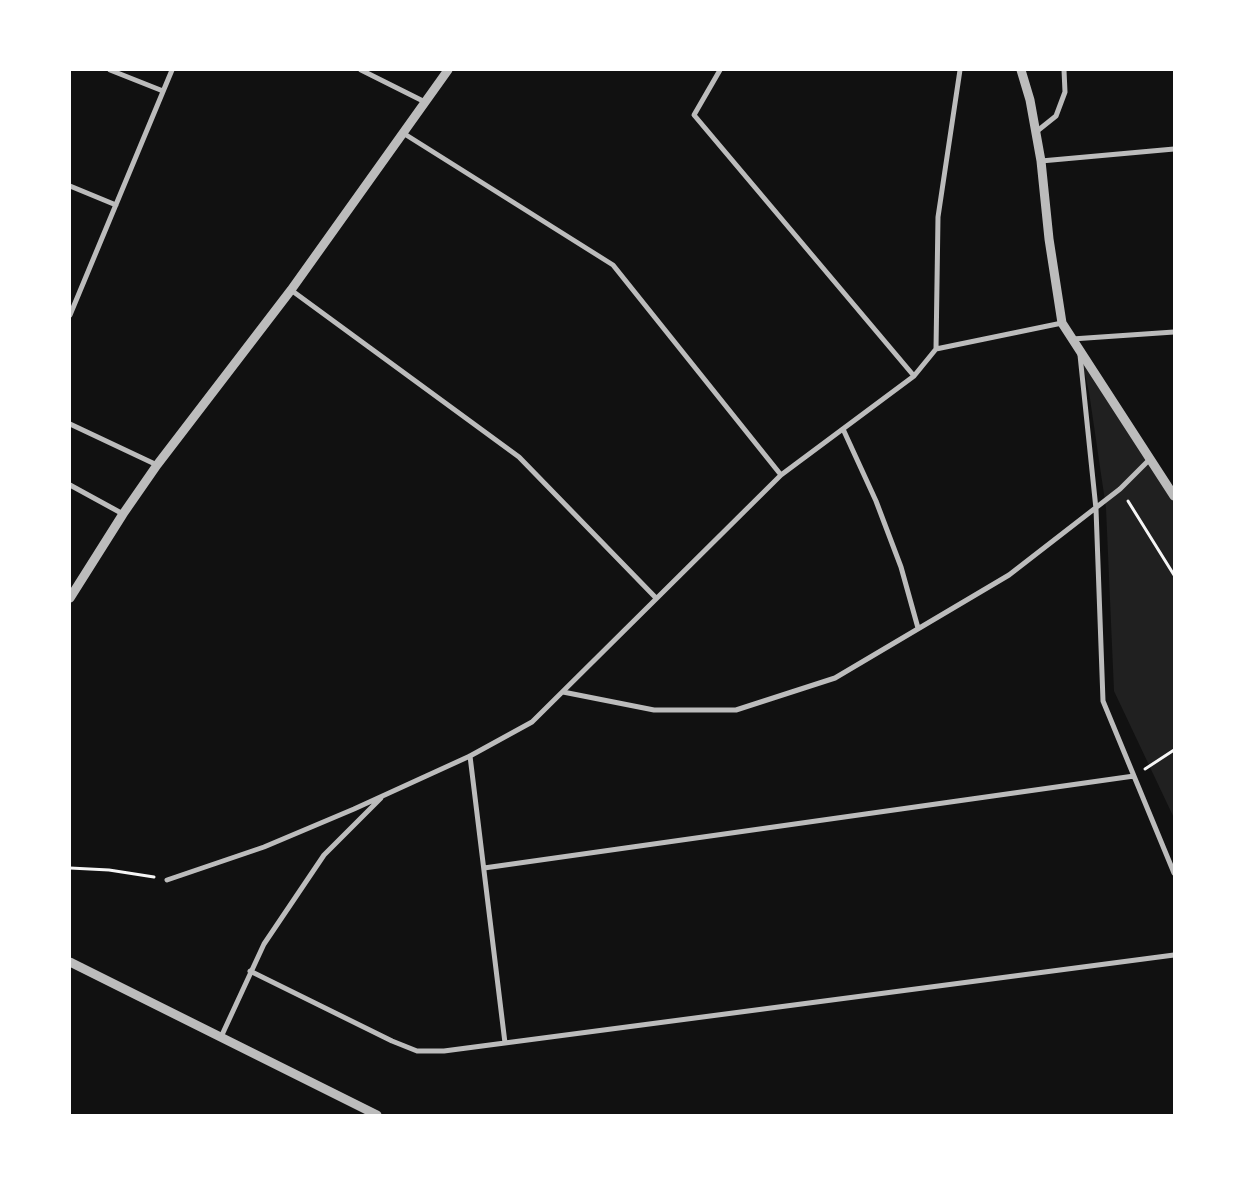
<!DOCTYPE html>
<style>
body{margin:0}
#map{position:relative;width:1244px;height:1185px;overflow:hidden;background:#111;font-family:Quicksand,sans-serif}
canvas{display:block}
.frame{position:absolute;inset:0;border:71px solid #fff;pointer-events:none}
</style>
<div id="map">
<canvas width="1244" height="1185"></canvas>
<div class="frame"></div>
</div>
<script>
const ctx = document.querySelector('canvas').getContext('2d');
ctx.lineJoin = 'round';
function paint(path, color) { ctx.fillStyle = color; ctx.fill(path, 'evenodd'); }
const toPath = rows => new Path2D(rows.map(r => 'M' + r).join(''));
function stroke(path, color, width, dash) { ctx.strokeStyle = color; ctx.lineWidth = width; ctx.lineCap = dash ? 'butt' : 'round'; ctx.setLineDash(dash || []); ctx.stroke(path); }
paint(toPath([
 [1080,352,1174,496,1174,818,1114,691,1106,508,1089,392]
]), '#202020');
stroke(toPath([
 [1128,501,1174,575],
 [1145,769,1174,750],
 [70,868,109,870,154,877]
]), '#f5f5f5', 3);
stroke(toPath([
 [110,70,163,91],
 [361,70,425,102],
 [720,70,694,115,914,376],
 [1036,132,1056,116,1065,92,1064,70],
 [403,133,613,265,781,475],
 [1041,161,1174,149],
 [70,186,116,205],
 [291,290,519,457,656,598],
 [70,315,172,70],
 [1072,339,1174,332],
 [936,349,1062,323],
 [1080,355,1096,509,1103,701,1174,873],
 [70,424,157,465],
 [843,429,876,501,901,567,918,628],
 [70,485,123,514],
 [563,692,654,710,736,710,835,678,1009,575,1120,489,1150,459],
 [470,756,505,1043],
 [484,868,1134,776],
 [167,880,264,847,354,809,470,756,532,722,781,475,914,376,936,349,938,217,960,70],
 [250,971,392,1041,417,1051,444,1051,1174,955],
 [221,1037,264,944,324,855,381,798]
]), '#bcbcbc', 5);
stroke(toPath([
 [1021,70,1030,100,1041,161,1049,239,1062,323,1174,496],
 [70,598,123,514,157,465,291,290,448,70],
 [70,962,377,1115]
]), '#bcbcbc', 9);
</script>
